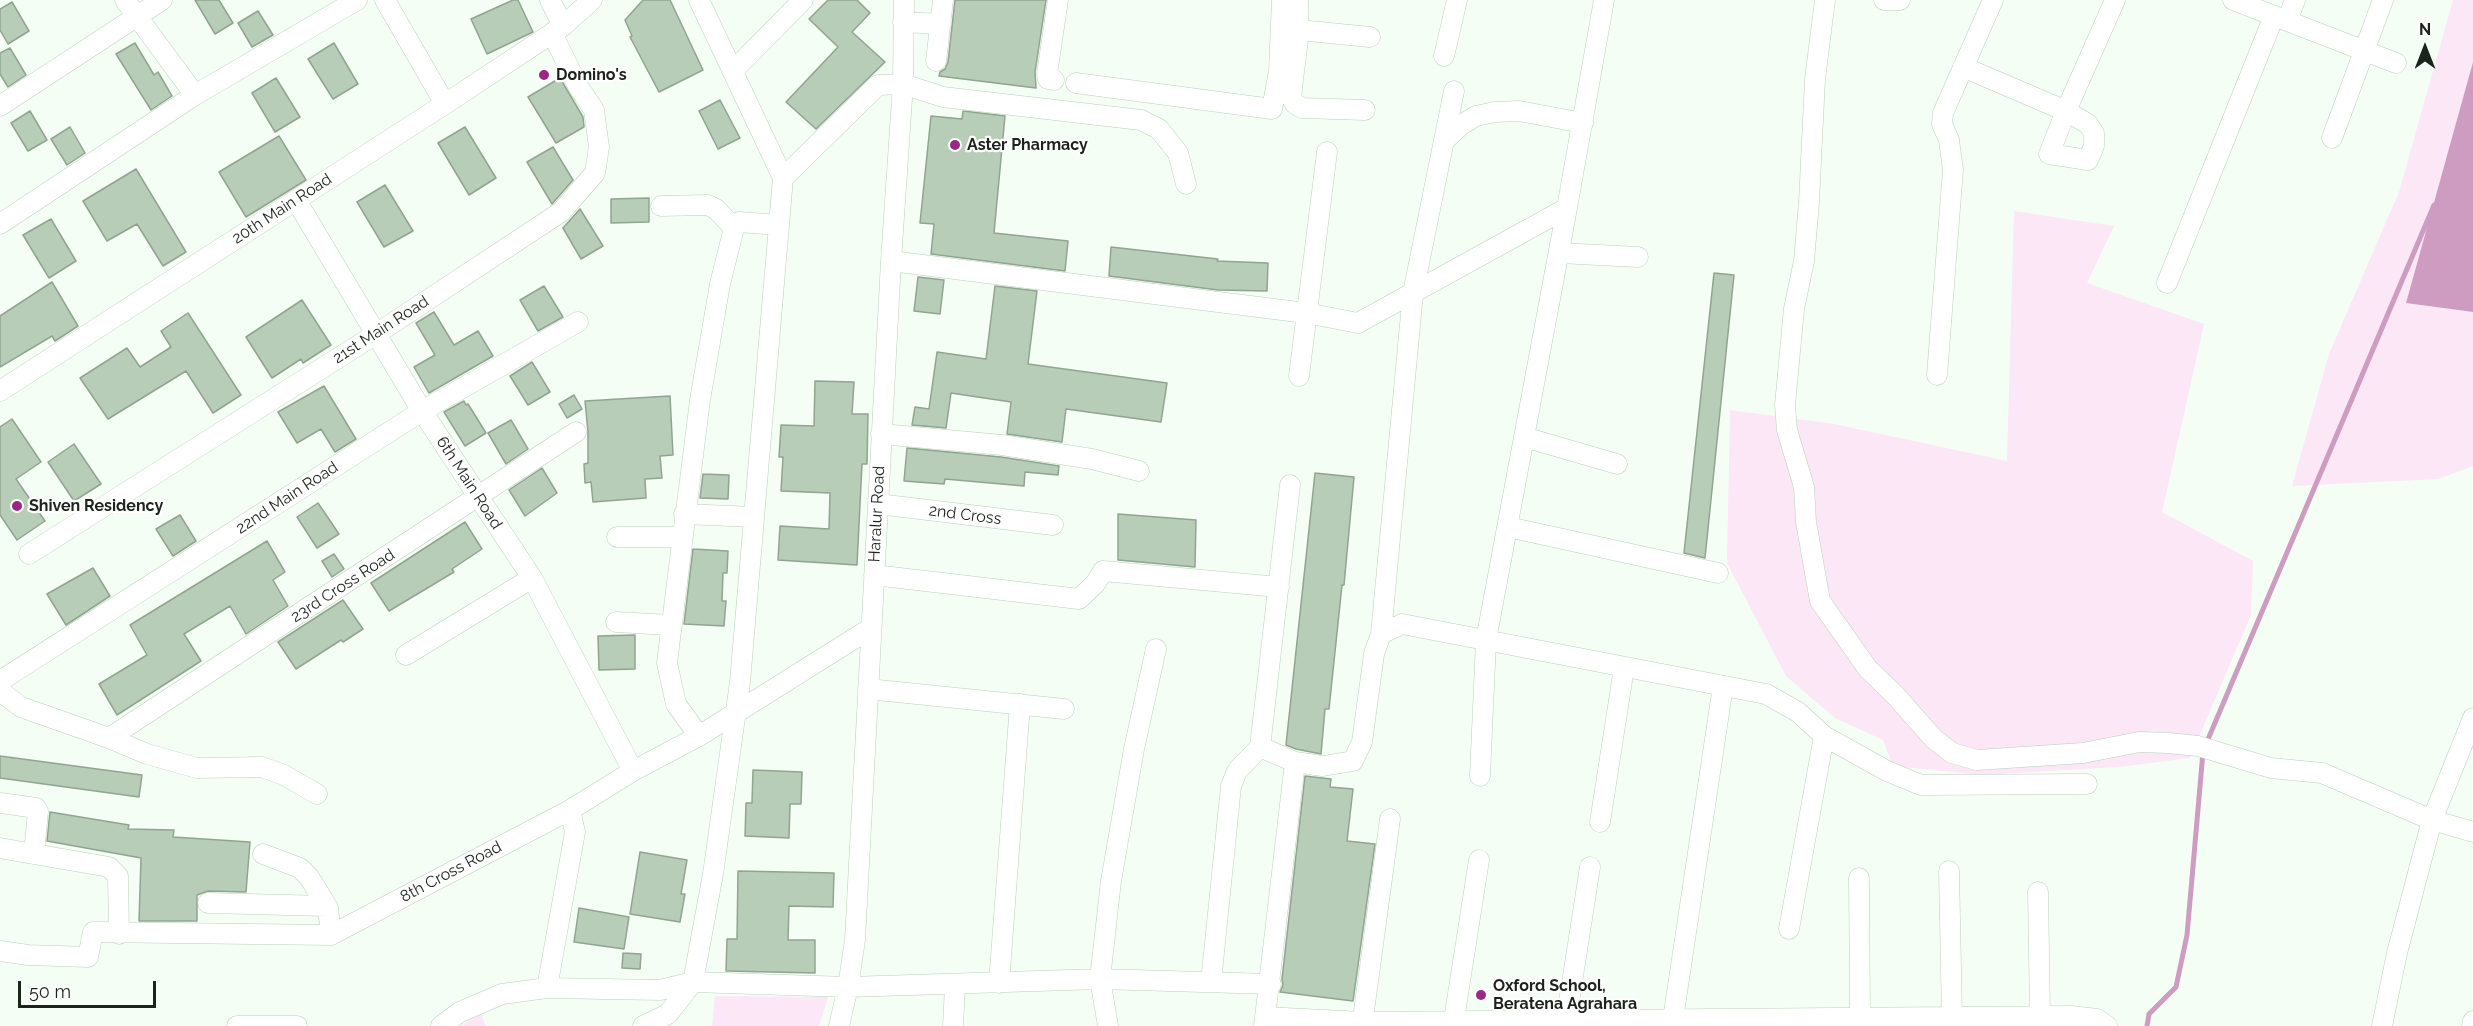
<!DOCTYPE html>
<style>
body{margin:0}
#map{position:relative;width:2473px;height:1026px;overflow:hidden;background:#f5fef5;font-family:Raleway,sans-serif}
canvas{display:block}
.north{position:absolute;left:2395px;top:18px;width:60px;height:60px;-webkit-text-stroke:4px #fff;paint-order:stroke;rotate:0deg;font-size:16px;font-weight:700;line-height:24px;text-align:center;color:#1b231b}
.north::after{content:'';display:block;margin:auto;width:21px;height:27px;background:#1b231b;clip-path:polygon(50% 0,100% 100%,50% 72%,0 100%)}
.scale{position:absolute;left:18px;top:981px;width:138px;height:27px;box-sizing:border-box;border:3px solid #1b231b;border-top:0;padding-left:8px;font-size:18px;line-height:21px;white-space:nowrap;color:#1b231b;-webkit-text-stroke:4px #fff;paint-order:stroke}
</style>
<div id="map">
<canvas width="2473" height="1026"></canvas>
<div class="north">N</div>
<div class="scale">50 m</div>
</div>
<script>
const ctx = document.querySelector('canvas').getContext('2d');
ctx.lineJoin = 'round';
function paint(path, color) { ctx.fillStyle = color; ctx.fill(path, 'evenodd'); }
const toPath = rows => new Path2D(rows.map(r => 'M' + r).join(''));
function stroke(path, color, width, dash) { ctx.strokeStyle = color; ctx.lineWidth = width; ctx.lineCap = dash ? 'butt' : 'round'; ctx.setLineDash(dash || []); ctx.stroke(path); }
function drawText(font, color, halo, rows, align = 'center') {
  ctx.font = font + ' Raleway,sans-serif'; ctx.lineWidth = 4.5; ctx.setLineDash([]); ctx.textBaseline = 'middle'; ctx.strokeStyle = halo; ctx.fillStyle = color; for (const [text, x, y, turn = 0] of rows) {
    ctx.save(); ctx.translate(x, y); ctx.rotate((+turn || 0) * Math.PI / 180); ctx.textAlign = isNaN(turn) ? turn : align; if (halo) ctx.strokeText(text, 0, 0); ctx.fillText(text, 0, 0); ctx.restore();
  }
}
paint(toPath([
 [2453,0,2473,0,2473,62,2406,303,2473,312,2473,466,2438,479,2292,486,2329,354,2399,192],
 [2014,211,2114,226,2087,283,2204,324,2162,512,2253,561,2251,615,2190,758,2119,767,1982,775,1893,766,1883,740,1835,718,1786,676,1727,563,1730,410,1834,424,2007,461],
 [715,996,828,997,819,1026,712,1026],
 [480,1012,486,1026,461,1026]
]), '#fbe7f5');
paint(toPath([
 [2473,62,2473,312,2406,303]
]), '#cd9cc0');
stroke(toPath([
 [2206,744,2434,205],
 [2147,1026,2149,1014,2176,987,2187,935,2203,752]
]), '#cd9cc0', 5);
const building = toPath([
 [195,0,219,0,233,23,215,34,195,0],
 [513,0,518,0,533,32,487,54,471,19,513,0],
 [643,0,670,0,703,70,659,92,630,37,632,36,625,20,643,0],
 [828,0,857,0,870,13,852,32,885,62,816,129,786,102,838,47,809,19,828,0],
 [955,0,1046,0,1035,72,1036,88,939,76,940,72,945,69,948,62,955,0],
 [12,2,29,31,8,44,0,30,0,9,12,2],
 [258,11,273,35,252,47,238,23,258,11],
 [135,43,154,75,158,72,172,96,151,110,116,54,135,43],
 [334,43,358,84,333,99,308,59,334,43],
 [10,48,26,75,8,87,0,74,0,53,10,48],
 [276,78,300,117,275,132,252,93,276,78],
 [560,78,583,117,584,127,556,143,528,97,560,78],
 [720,100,740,138,718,149,699,111,720,100],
 [30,111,47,140,28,151,11,123,30,111],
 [963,111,1005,116,994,233,1068,241,1065,271,931,254,934,224,920,223,931,116,962,119,963,111],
 [70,127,85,153,67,165,51,139,70,127],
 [465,127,496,178,469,195,438,143,465,127],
 [279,136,306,180,246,217,219,172,279,136],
 [553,147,573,180,552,204,527,162,553,147],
 [136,169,186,252,163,266,137,224,107,241,83,201,136,169],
 [385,185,413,231,384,247,357,202,385,185],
 [649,198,649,222,611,223,611,199,649,198],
 [580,209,603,246,581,259,563,228,580,209],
 [51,219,76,261,49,278,23,235,51,219],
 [1111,247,1218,259,1217,261,1268,263,1267,291,1218,290,1109,276,1111,247],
 [1714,273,1734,275,1705,558,1684,553,1714,273],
 [918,277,944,280,940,314,914,311,918,277],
 [52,282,78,326,55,341,52,336,0,367,0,316,52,282],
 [544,286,563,317,538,331,520,300,544,286],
 [995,286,1037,291,1028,364,1167,383,1161,422,1066,409,1062,442,1007,434,1011,402,951,393,946,428,912,425,915,407,929,409,937,352,986,359,995,286],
 [302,300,331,345,303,363,301,359,272,378,246,337,302,300],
 [434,312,454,345,478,331,493,356,429,393,414,367,435,355,416,323,434,312],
 [188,313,241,395,213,413,186,371,108,419,80,378,127,348,140,367,171,347,161,331,188,313],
 [532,362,550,392,528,405,510,376,532,362],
 [815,381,854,382,852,414,868,414,867,464,862,464,857,565,778,560,780,526,829,529,830,493,781,491,783,457,779,457,781,425,814,426,815,381],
 [324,386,356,439,335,452,321,429,297,443,278,412,324,386],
 [574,395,582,409,567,418,559,404,574,395],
 [670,396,673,455,660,456,662,478,645,479,646,498,593,502,591,482,585,483,584,464,588,463,588,432,585,401,670,396],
 [464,401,466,405,468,404,486,433,465,446,444,412,464,401],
 [12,419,41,462,16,479,45,521,17,540,0,515,0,427,12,419],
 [511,420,528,449,506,464,488,433,511,420],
 [74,444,101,484,74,501,48,462,74,444],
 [907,448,1001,457,1059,466,1058,475,1025,472,1024,486,945,479,944,484,904,481,907,448],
 [542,468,557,493,525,516,509,490,542,468],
 [1315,473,1354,477,1344,585,1342,585,1329,709,1325,709,1321,754,1296,749,1286,745,1315,473],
 [703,474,729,475,728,499,700,498,703,474],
 [318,503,339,534,317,548,297,517,318,503],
 [1118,514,1196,520,1195,567,1118,560,1118,514],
 [180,515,196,541,173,556,156,529,180,515],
 [465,522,482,549,452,569,454,572,389,611,371,583,465,522],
 [267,541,285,572,273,580,288,606,246,634,230,606,184,634,201,661,117,715,99,684,147,655,130,625,267,541],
 [693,549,728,551,727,573,723,573,722,601,726,601,724,626,684,624,693,549],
 [334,554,344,569,332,577,322,561,334,554],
 [93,568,110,596,66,625,47,594,93,568],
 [343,600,363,629,343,642,341,640,296,669,278,642,343,600],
 [635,635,635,669,599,670,598,636,635,635],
 [0,756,142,775,139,797,0,778,0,756],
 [753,770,802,772,801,804,790,804,789,838,745,836,746,803,752,803,753,770],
 [1305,776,1331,779,1330,787,1353,789,1347,841,1375,844,1353,1001,1280,992,1283,985,1282,979,1305,776],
 [50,812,129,825,128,829,174,830,173,837,250,842,246,892,208,891,197,895,197,921,139,921,141,858,47,841,50,812],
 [640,852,687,860,681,894,685,894,680,922,630,914,640,852],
 [738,871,834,873,833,907,789,906,788,940,815,940,815,973,726,971,727,939,737,939,738,871],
 [579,908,629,917,624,949,574,942,579,908],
 [623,953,641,954,640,969,622,968,623,953]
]);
paint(building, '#b7cdb7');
stroke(building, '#90a590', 1.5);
const minor = toPath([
 [125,0,195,95],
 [385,0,445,104],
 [550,0,563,26],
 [1298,0,1299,30,1291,97,1295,104,1302,108,1365,110],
 [1825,0,1815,79,1809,202,1804,261,1794,309,1785,405,1787,430,1804,487,1806,522,1820,601,1868,669,1895,695,1934,739,1952,753,1977,760,2083,753,2139,742,2168,743,2198,746,2271,768,2322,773,2432,820,2473,832],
 [1884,0,1900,0],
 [2233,0,2396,63],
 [2287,21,2295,0],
 [903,22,941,24],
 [1299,30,1370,37],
 [1444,56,1457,0],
 [936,61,943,0],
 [1963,67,2066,111,2115,0],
 [733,71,803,0],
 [1054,80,1048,79,1047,74,1058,0],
 [1076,83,1272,109,1279,71,1282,0],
 [0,106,162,0],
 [2066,111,2088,124,2094,133,2094,146,2088,160,2049,154,2066,111],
 [2332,138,2383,0],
 [1445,140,1461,125,1476,116,1495,112,1519,111,1583,123],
 [783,178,878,85,903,84,943,97,1141,120,1159,129,1178,153,1186,184],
 [296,200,422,411,532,578,633,771],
 [661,206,708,205,716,209,734,228],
 [0,224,195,95,357,0],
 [1559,253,1638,257],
 [891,261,1306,313,1358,323,1567,208,1604,0],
 [2167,283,2274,16],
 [1937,375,1953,170,1949,140,1942,124,1943,113,1993,0],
 [1299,376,1327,152],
 [0,391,445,104,563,26,592,0],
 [881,434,1002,445,1092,459,1139,471],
 [1524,437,1617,464],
 [878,504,1053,525],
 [684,514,754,517],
 [1508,527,1718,573],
 [617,537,682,537],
 [29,554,376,334,561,212,595,173,599,147,594,110,578,86,552,33],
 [874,575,1079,599,1095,584,1103,571,1279,587],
 [616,622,671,625],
 [1381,634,1413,293,1454,91],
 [406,655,532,578],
 [0,681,422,411,578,322],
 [868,689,1064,709],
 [0,691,21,707,109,738,147,754,197,768,262,767,284,775,317,794],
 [699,736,676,704,667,663,700,400,720,284,734,228,739,222,778,225],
 [1824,736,1887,771,1921,785,2087,784],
 [109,738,576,432],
 [1260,747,1295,762],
 [1480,776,1486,640,1567,208],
 [0,803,36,808,38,811,34,854],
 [570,810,575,832,547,988,660,990,693,982,848,987,1100,979,1271,984],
 [1600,822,1624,668],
 [0,848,109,867,118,876,119,934],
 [263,854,300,868,309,877,328,908,331,935],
 [1949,871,1952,1017],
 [1859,878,1860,1018],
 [2038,892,2040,1016],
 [208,903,327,906],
 [0,951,28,955,88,957,93,932,331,935,570,810,633,771,699,736,871,628],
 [1211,982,1231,786,1237,771,1260,747,1290,485],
 [999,983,1020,704],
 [1265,1017,1363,1022,2071,1016,2097,1019,2107,1026],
 [1673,1019,1723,686],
 [1566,1021,1590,867],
 [237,1026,297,1026],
 [441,1026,460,1012,502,994,547,988],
 [643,1026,668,1014,693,982,713,874,740,682,783,178,699,0],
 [839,1026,848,987,855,940,891,261,903,84,904,0],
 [953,1026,955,985],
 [1108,1026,1100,979,1111,881,1134,749,1156,649],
 [1264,1026,1295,762,1323,766,1353,761,1362,742,1374,654,1381,634,1402,624,1766,694,1798,712,1824,736,1789,929],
 [1362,1026,1390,819],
 [1453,1026,1479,860],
 [2382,1026,2397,953,2432,820,2473,718],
 [2472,1026,2473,1021]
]);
stroke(minor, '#bad0ba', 21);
stroke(minor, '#fff', 20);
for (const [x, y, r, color] of [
 [544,75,6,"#9a2784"],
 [955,145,6,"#9a2784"],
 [17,506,6,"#9a2784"],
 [1481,995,6,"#9a2784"]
]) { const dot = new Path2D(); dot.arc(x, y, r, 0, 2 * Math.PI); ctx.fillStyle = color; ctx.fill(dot); stroke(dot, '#fff', 2); }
drawText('bold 16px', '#1b231b', '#fff', [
 ["Domino's",556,75],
 ["Aster Pharmacy",967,145],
 ["Shiven Residency",29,506],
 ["Oxford School,",1493,986],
 ["Beratena Agrahara",1493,1004]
], 'left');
drawText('16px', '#1b231b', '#fff', [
 ["20th Main Road",282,209,-33],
 ["21st Main Road",381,330,-33],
 ["6th Main Road",469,483,57],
 ["22nd Main Road",287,498,-33],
 ["Haralur Road",877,514,-87],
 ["2nd Cross",965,515,7],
 ["23rd Cross Road",343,586,-33],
 ["8th Cross Road",451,872,-28]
]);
</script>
